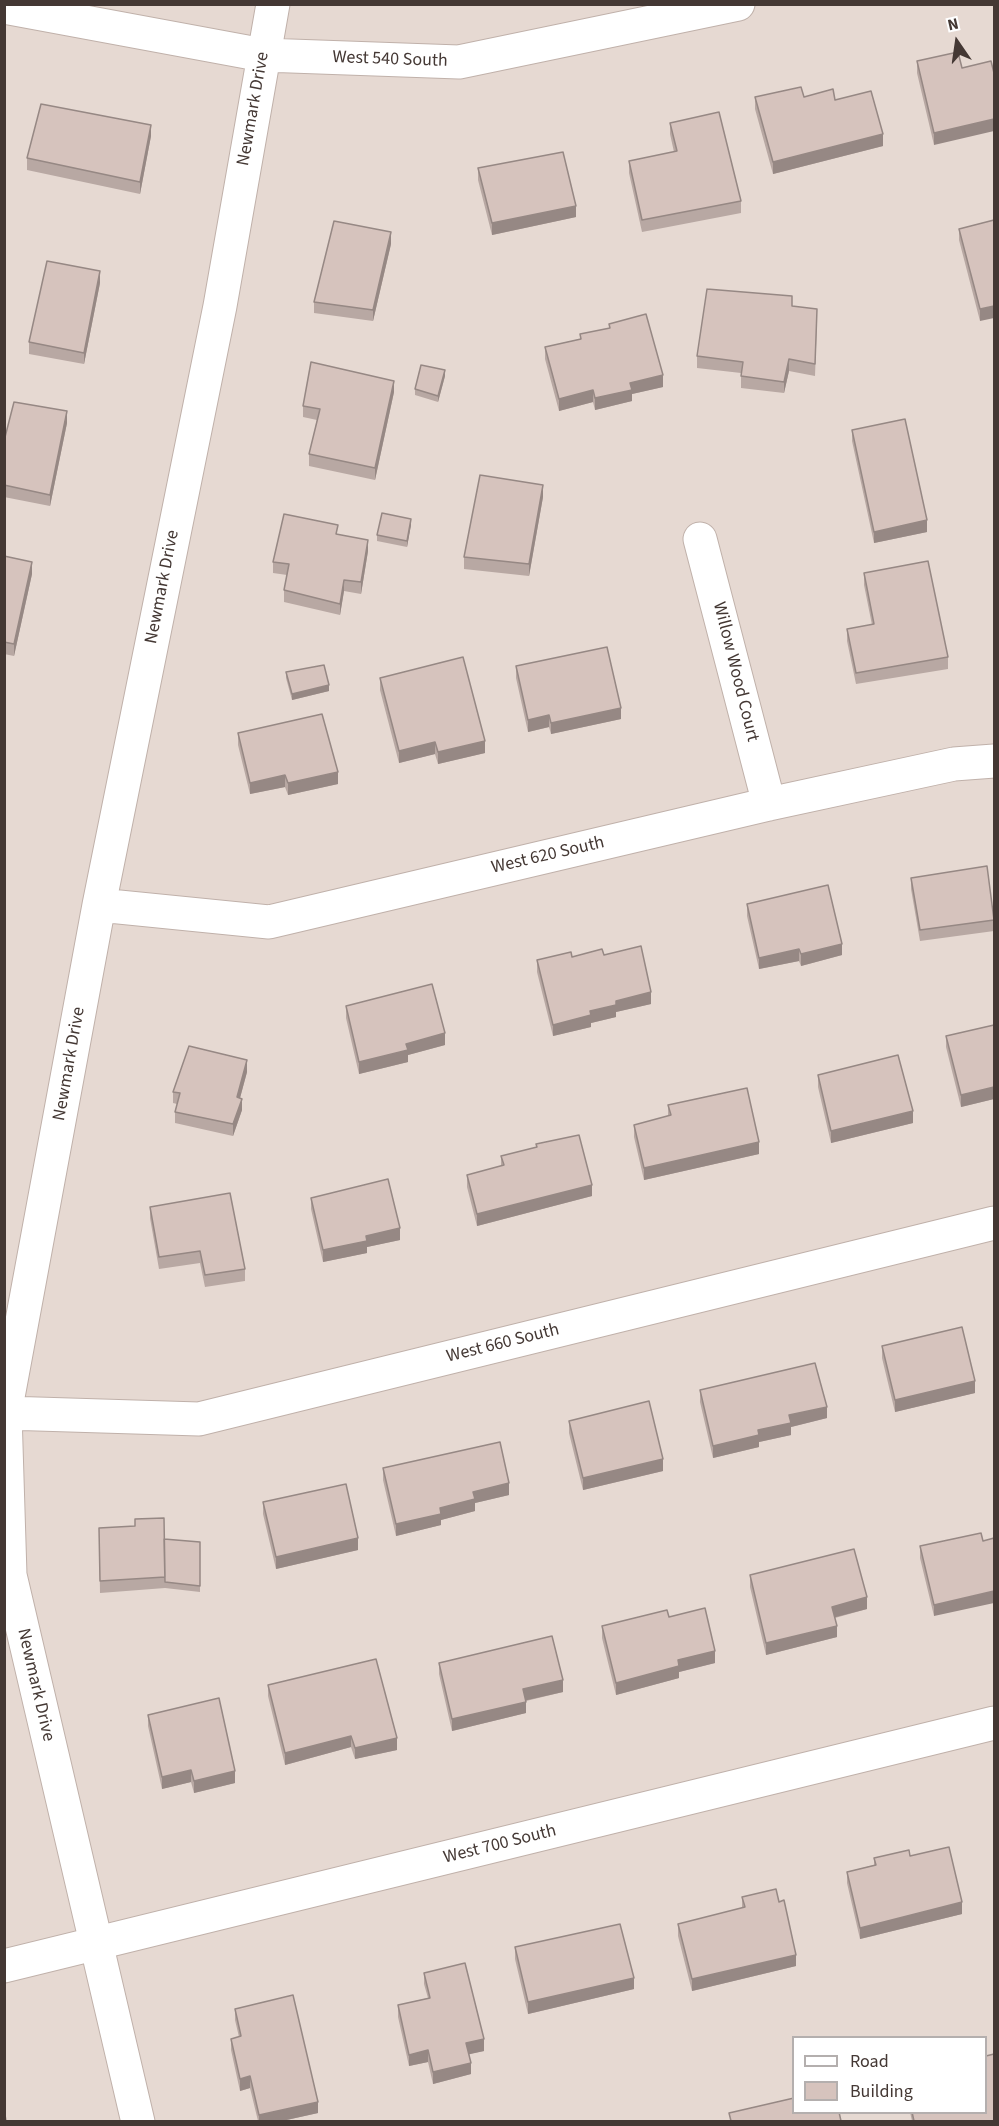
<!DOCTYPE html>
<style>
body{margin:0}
#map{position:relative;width:999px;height:2126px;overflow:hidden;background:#f2e9e4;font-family:"Source Sans 3",sans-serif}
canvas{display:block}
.frame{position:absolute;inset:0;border:6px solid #443834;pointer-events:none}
.legend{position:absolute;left:792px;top:2036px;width:195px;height:78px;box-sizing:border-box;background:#fff;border:2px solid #b4afae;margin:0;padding:8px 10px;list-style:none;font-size:18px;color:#443834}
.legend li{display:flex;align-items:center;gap:12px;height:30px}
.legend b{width:30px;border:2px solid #b4afae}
.north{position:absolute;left:927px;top:12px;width:60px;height:60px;-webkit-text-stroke:4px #fff;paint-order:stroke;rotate:347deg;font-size:16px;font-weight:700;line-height:24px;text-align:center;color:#443834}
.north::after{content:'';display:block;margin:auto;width:21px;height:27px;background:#443834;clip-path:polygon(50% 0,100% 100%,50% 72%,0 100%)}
</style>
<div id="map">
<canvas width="999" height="2126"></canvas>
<div class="frame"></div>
<ul class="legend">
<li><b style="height:8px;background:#fff"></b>Road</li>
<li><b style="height:16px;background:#d6c3bd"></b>Building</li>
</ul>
<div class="north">N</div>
</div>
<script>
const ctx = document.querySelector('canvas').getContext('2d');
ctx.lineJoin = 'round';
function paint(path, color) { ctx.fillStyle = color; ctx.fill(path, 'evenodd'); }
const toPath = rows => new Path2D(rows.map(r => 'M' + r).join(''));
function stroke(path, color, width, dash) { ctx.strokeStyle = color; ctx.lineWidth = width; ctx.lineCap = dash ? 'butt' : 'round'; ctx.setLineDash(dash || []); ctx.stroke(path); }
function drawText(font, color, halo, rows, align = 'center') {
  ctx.font = font + ' "Source Sans 3",sans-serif'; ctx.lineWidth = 4.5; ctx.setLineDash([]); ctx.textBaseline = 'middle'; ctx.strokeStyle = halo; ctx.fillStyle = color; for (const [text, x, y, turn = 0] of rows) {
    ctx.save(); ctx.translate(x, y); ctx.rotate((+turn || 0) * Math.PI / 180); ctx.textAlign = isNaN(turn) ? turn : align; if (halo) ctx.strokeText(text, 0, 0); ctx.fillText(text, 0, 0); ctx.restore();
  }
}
paint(toPath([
 [5,5,994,5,994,2121,5,2122],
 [794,2038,986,2038,986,2112,794,2112]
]), '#e6d9d2');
const minor = toPath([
 [4,7,263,55,459,62,738,4],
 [700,539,769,804],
 [99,905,269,922,769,804,954,764,994,761],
 [5,1413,199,1419,994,1223],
 [138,2122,10,1575,5,1413,99,905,220,306,273,4]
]);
const tertiary = toPath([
 [4,1966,994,1723]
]);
stroke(minor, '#c0b1aa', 35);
stroke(tertiary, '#c0b1aa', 35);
stroke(minor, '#fff', 33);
stroke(tertiary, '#fff', 33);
paint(toPath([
 [917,61,962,68,934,145,917,73],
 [755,97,804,97,835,100,883,146,773,174,755,109],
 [670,123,741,201,741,213,642,232,629,173,629,161,674,152,670,134],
 [151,136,140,194,27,170,27,158],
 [478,168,576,217,492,235,478,180],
 [994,220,980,321,959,240,959,229],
 [391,244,373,321,314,313,314,302],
 [100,283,84,364,29,354,29,342],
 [792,307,817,321,815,376,789,371,784,393,741,388,741,373,697,368,697,356],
 [580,334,663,387,632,394,632,401,595,410,593,402,559,411,545,359,545,347,580,339],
 [445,376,438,402,415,395,415,389],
 [394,392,375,480,309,466,309,454,317,420,303,417,303,406],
 [67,423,50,506,4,497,4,441],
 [852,430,927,532,874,543,852,441],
 [543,497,529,576,464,569,464,557],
 [411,525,407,547,377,541,377,535],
 [338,534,368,551,361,594,344,591,340,615,284,602,284,590,287,575,273,573,273,562],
 [4,556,32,574,14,656,4,654],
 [864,573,948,657,948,669,856,684,847,641,847,629,872,625,864,585],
 [516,666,621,719,551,734,549,727,528,732,516,678],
 [286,672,329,691,292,700,286,678],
 [380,678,485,753,438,764,435,754,399,763,380,690],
 [238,733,338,784,288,795,285,787,250,794,238,745],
 [911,878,994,915,994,931,920,941,911,889],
 [747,904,842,955,801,966,799,961,759,969,747,916],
 [604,955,651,1004,616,1012,616,1017,591,1023,591,1027,553,1036,537,972,537,960,572,957],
 [346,1006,445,1045,408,1055,408,1062,359,1074,346,1018],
 [994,1025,994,1099,961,1107,946,1047,946,1036],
 [247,1072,240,1098,242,1110,233,1136,175,1123,175,1112,177,1104,173,1103,173,1092],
 [818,1075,913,1123,831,1143,818,1087],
 [668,1105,759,1154,644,1180,634,1137,634,1125,668,1116],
 [536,1144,592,1196,477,1226,467,1187,467,1175,501,1166,501,1156,536,1148],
 [311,1198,400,1240,367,1247,367,1253,323,1262,311,1209],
 [150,1207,245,1269,245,1281,205,1287,200,1263,159,1269,150,1218],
 [882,1346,975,1393,895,1412,882,1358],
 [700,1390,827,1418,791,1427,791,1435,759,1442,759,1447,713,1458,700,1402],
 [569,1421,663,1471,583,1490,569,1433],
 [383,1468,509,1495,475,1503,475,1511,441,1520,441,1525,396,1536,383,1480],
 [263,1502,358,1550,276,1569,263,1514],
 [99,1528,164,1539,200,1542,200,1592,165,1588,100,1593],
 [983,1541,934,1616,920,1558,920,1546],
 [750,1575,867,1609,835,1618,837,1637,766,1655,750,1587],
 [669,1617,715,1663,679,1672,679,1678,616,1695,602,1638,602,1626],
 [439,1663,563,1692,526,1701,526,1713,452,1731,439,1674],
 [268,1685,397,1750,355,1759,351,1747,285,1765,268,1696],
 [148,1715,235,1783,194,1793,191,1782,162,1789,148,1726],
 [874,1858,962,1914,860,1939,847,1883,847,1872,874,1865],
 [742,1897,779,1902,796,1966,692,1991,678,1936,678,1924,742,1908],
 [515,1947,634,1989,528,2014,515,1959],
 [424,1973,484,2051,469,2054,471,2074,433,2084,428,2062,409,2066,398,2017,398,2005,428,1998,424,1984],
 [235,2009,318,2113,282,2121,258,2121,250,2088,240,2091,231,2050,231,2039,239,2037,235,2020],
 [910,2112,986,2112,994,2121,912,2121]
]), '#b8a8a3');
paint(toPath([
 [994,119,994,131,934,145,934,133],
 [151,125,151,136,140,194,140,182],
 [883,134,883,146,773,174,773,162],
 [576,206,576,217,492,235,492,223],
 [391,232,391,244,373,321,373,310],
 [100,271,100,283,84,364,84,353],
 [994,306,994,318,980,321,980,309],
 [789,359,789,371,784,393,784,382],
 [445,370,445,376,438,402,438,396],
 [663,375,663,387,632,394,632,401,595,410,595,398,630,383],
 [394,381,394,392,375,480,375,468],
 [593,390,593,402,559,411,559,399],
 [67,411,67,423,50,506,50,495],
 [543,485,543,497,529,576,529,564],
 [411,519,411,525,407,547,407,541],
 [927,520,927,532,874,543,874,532],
 [368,540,368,551,361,594,361,582],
 [32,562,32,574,14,656,14,644],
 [344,580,344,591,340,615,340,604],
 [329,685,329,691,292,700,292,694],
 [621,708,621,719,551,734,551,723],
 [549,715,549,727,528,732,528,720],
 [485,741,485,753,438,764,438,752],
 [435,742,435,754,399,763,399,751],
 [338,772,338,784,288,795,288,783],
 [285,775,285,787,250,794,250,783],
 [842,944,842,955,801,966,801,954],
 [799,949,799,961,759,969,759,958],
 [651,992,651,1004,616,1012,616,1017,591,1023,591,1027,553,1036,553,1025,616,1001],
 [445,1033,445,1045,408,1055,408,1062,359,1074,359,1062,406,1044],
 [247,1060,247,1072,237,1109,237,1097],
 [994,1087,994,1099,961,1107,961,1095],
 [242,1099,242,1110,233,1136,233,1124],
 [913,1111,913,1123,831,1143,831,1131],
 [759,1142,759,1154,644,1180,644,1168],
 [592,1185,592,1196,477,1226,477,1214],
 [400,1228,400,1240,367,1247,367,1253,323,1262,323,1250,366,1236],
 [975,1381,975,1393,895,1412,895,1400],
 [827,1407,827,1418,791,1427,791,1435,759,1442,759,1447,713,1458,713,1446,758,1430,789,1415],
 [663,1459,663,1471,583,1490,583,1478],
 [509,1483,509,1495,475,1503,475,1511,441,1520,441,1525,396,1536,396,1524,440,1508,473,1492],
 [358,1538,358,1550,276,1569,276,1557],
 [994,1591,994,1603,934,1616,934,1605],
 [867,1597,867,1609,832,1618,832,1607],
 [837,1626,837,1637,766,1655,766,1643],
 [715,1651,715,1663,679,1672,679,1678,616,1695,616,1683,678,1660],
 [563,1680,563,1692,523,1701,523,1689],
 [526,1702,526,1713,452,1731,452,1719],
 [351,1736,351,1747,285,1765,285,1753],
 [397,1738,397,1750,355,1759,355,1748],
 [191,1770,191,1782,162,1789,162,1777],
 [235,1771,235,1783,194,1793,194,1781],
 [962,1902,962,1914,860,1939,860,1928],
 [796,1955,796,1966,692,1991,692,1979],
 [634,1978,634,1989,528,2014,528,2002],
 [484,2039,484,2051,466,2055,466,2043],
 [428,2050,428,2062,409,2066,409,2055],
 [471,2063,471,2074,433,2084,433,2072],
 [250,2076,250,2088,240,2091,240,2079],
 [318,2102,318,2113,282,2121,259,2121,259,2115]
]), '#968884');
const building = toPath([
 [958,52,962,68,991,61,994,73,994,119,934,133,917,61,958,52],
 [801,87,804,97,833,89,835,100,871,91,883,134,773,162,755,97,801,87],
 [41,104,151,125,140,182,27,158,41,104],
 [719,112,741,201,642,220,629,161,677,151,670,123,719,112],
 [563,152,576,206,492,223,478,168,563,152],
 [994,220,994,306,980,309,959,229,994,220],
 [334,221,391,232,373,310,314,302,334,221],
 [47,261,100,271,84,353,29,342,47,261],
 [707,289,792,296,792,306,817,309,815,364,789,359,784,382,741,376,743,362,697,356,707,289],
 [646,314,663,375,630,383,632,390,595,398,593,390,559,399,545,347,581,339,580,334,610,328,609,324,646,314],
 [311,362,394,381,375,468,309,454,320,409,303,406,311,362],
 [421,365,445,370,438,396,415,389,421,365],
 [14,402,67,411,50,495,4,485,4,441,14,402],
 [905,419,927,520,874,532,852,430,905,419],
 [480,475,543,485,529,564,464,557,480,475],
 [382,513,411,519,407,541,377,535,382,513],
 [284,514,338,525,336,534,368,540,361,582,344,580,340,604,284,590,289,564,273,562,284,514],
 [4,556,32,562,14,644,4,642,4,556],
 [928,561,948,657,856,673,847,629,874,624,864,573,928,561],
 [607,647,621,708,551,723,549,715,528,720,516,666,607,647],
 [463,657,485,741,438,752,435,742,399,751,380,678,463,657],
 [324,665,329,685,292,694,286,672,324,665],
 [322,714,338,772,288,783,285,775,250,783,238,733,322,714],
 [987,866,994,920,920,930,911,878,987,866],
 [828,885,842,944,801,954,799,949,759,958,747,904,828,885],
 [641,946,651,992,616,1001,616,1005,590,1011,591,1015,553,1025,537,960,571,952,572,957,602,949,604,955,641,946],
 [432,984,445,1033,406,1044,408,1050,359,1062,346,1006,432,984],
 [994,1025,994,1087,961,1095,946,1036,994,1025],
 [189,1046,247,1060,237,1097,242,1099,233,1124,175,1112,180,1093,173,1092,189,1046],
 [898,1055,913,1111,831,1131,818,1075,898,1055],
 [747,1088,759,1142,644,1168,634,1125,671,1115,668,1105,747,1088],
 [579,1135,592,1185,477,1214,467,1175,504,1165,501,1156,537,1147,536,1144,579,1135],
 [388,1179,400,1228,366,1236,367,1241,323,1250,311,1198,388,1179],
 [230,1193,245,1269,205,1275,200,1251,159,1257,150,1207,230,1193],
 [962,1327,975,1381,895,1400,882,1346,962,1327],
 [815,1363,827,1407,789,1415,791,1423,758,1430,759,1435,713,1446,700,1390,815,1363],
 [649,1401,663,1459,583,1478,569,1421,649,1401],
 [500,1442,509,1483,473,1492,475,1499,440,1508,441,1514,396,1524,383,1468,500,1442],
 [346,1484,358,1538,276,1557,263,1502,346,1484],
 [164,1518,165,1577,100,1581,99,1528,135,1526,135,1519,164,1518],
 [981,1533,983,1541,994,1538,994,1591,934,1605,920,1546,981,1533],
 [164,1539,200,1542,200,1586,165,1582,164,1539],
 [854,1549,867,1597,832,1607,837,1626,766,1643,750,1575,854,1549],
 [705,1608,715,1651,678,1660,679,1666,616,1683,602,1626,667,1610,669,1617,705,1608],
 [552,1636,563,1680,523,1689,526,1702,452,1719,439,1663,552,1636],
 [376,1659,397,1738,355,1748,351,1736,285,1753,268,1685,376,1659],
 [219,1698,235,1771,194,1781,191,1770,162,1777,148,1715,219,1698],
 [949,1847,962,1902,860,1928,847,1872,876,1865,874,1858,909,1850,910,1856,949,1847],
 [776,1889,779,1902,784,1900,796,1955,692,1979,678,1924,745,1907,742,1897,776,1889],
 [620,1924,634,1978,528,2002,515,1947,620,1924],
 [465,1963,484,2039,466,2043,471,2063,433,2072,428,2050,409,2055,398,2005,430,1998,424,1973,465,1963],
 [293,1995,318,2102,259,2115,250,2076,240,2079,231,2039,241,2036,235,2009,293,1995],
 [994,2054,994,2121,914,2121,912,2112,986,2112,986,2056,994,2054],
 [794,2098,794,2112,839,2112,841,2121,731,2121,729,2113,794,2098],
 [4,2108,6,2121,4,2121,4,2108]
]);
paint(building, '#d6c3bd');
stroke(building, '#968884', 1.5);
drawText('18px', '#443834', '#fff', [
 ["West 540 South",390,60,2],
 ["Newmark Drive",254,109,-80],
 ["Newmark Drive",163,587,-79],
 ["Willow Wood Court",735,672,76],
 ["West 620 South",548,856,-13],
 ["Newmark Drive",70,1064,-80],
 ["West 660 South",503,1344,-14],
 ["Newmark Drive",35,1685,77],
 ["West 700 South",500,1845,-14]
]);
</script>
